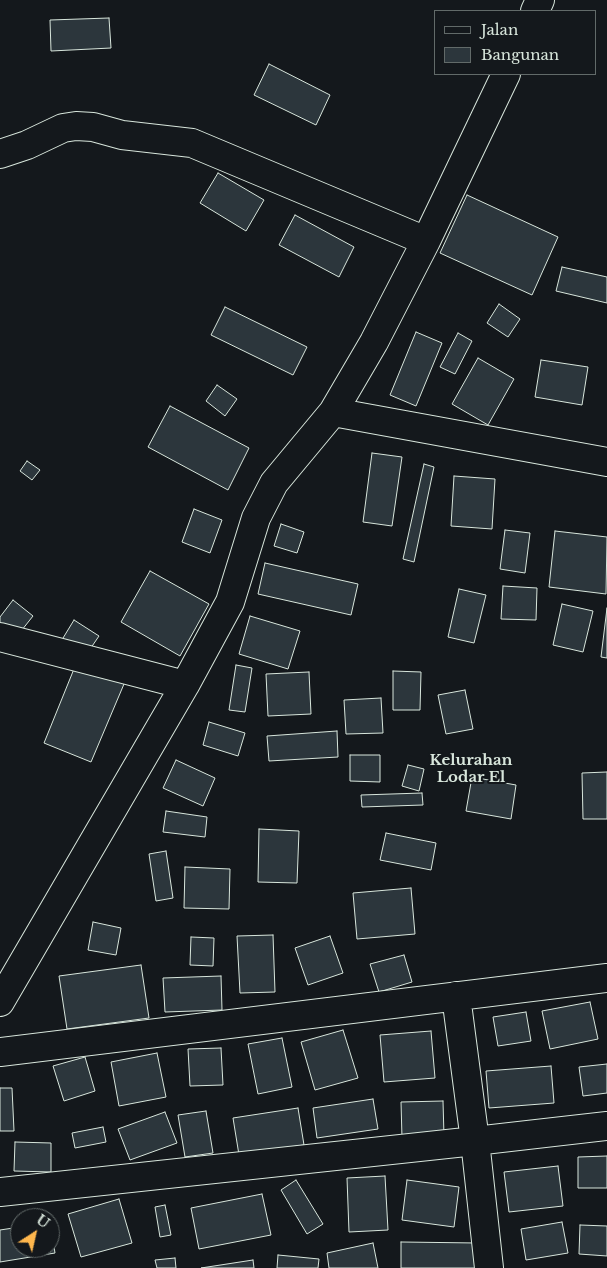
<!DOCTYPE html>
<style>
body{margin:0}
#map{position:relative;width:607px;height:1268px;overflow:hidden;background:#14181c;font-family:"Libre Baskerville",serif}
canvas{display:block}
.legend{position:absolute;left:434px;top:10px;width:162px;height:65px;box-sizing:border-box;background:#14181c;border:1px solid #626a69;margin:0;padding:6px 9px;list-style:none;font-size:15px;color:#d8e6dc}
.legend li{display:flex;align-items:center;gap:10px;height:25px}
.legend b{width:25px;border:1px solid #626a69}
.north{position:absolute;left:10px;top:1208px;width:50px;height:50px;box-sizing:border-box;background:#14181c;border:1px solid #626a69;border-radius:50%;rotate:35deg;font-size:14px;font-weight:700;line-height:20px;text-align:center;color:#d8e6dc}
.north::after{content:'';display:block;margin:auto;width:18px;height:22px;background:#ffb74d;clip-path:polygon(50% 0,100% 100%,50% 72%,0 100%)}
</style>
<div id="map">
<canvas width="607" height="1268"></canvas>
<ul class="legend">
<li><b style="height:6px;background:#14181c"></b>Jalan</li>
<li><b style="height:14px;background:#2c363c"></b>Bangunan</li>
</ul>
<div class="north">U</div>
</div>
<script>
const ctx = document.querySelector('canvas').getContext('2d');
ctx.lineJoin = 'round';
function paint(path, color) { ctx.fillStyle = color; ctx.fill(path, 'evenodd'); }
const toPath = rows => new Path2D(rows.map(r => 'M' + r).join(''));
function stroke(path, color, width, dash) { ctx.strokeStyle = color; ctx.lineWidth = width; ctx.lineCap = dash ? 'butt' : 'round'; ctx.setLineDash(dash || []); ctx.stroke(path); }
function drawText(font, color, halo, rows, align = 'center') {
  ctx.font = font + ' "Libre Baskerville",serif'; ctx.lineWidth = 4; ctx.setLineDash([]); ctx.textBaseline = 'middle'; ctx.strokeStyle = halo; ctx.fillStyle = color; for (const [text, x, y, turn = 0] of rows) {
    ctx.save(); ctx.translate(x, y); ctx.rotate((+turn || 0) * Math.PI / 180); ctx.textAlign = isNaN(turn) ? turn : align; if (halo) ctx.strokeText(text, 0, 0); ctx.fillText(text, 0, 0); ctx.restore();
  }
}
const building = toPath([
 [109,18,111,48,51,51,50,20,109,18],
 [269,64,330,95,316,125,254,95,269,64],
 [218,173,264,200,246,231,200,203,218,173],
 [467,195,558,237,532,295,440,253,467,195],
 [295,215,354,247,339,277,279,245,295,215],
 [562,267,607,277,607,303,556,291,562,267],
 [499,304,520,319,508,337,487,323,499,304],
 [225,307,307,347,293,375,211,335,225,307],
 [416,332,442,343,416,406,390,395,416,332],
 [458,333,472,341,455,374,440,367,458,333],
 [478,358,514,379,488,425,452,404,478,358],
 [541,360,588,367,582,405,535,397,541,360],
 [217,385,237,399,225,416,206,401,217,385],
 [170,406,249,448,228,490,148,447,170,406],
 [372,453,402,457,392,526,363,522,372,453],
 [27,461,40,470,32,480,20,471,27,461],
 [424,464,434,467,414,562,403,559,424,464],
 [454,476,495,479,492,529,451,526,454,476],
 [194,509,222,520,210,553,182,542,194,509],
 [281,524,304,532,297,553,274,546,281,524],
 [505,530,530,533,525,573,500,569,505,530],
 [555,531,607,537,606,594,549,587,555,531],
 [265,563,358,584,351,615,258,594,265,563],
 [150,571,209,604,180,656,121,622,150,571],
 [503,586,537,588,536,620,501,619,503,586],
 [459,589,486,595,474,643,448,637,459,589],
 [13,600,33,616,14,640,0,630,0,617,13,600],
 [562,604,593,611,583,652,553,645,562,604],
 [607,608,607,658,601,657,607,608],
 [250,616,300,631,288,669,239,654,250,616],
 [74,620,99,636,84,658,60,643,74,620],
 [76,664,124,684,91,762,44,743,76,664],
 [236,665,252,668,245,712,229,710,236,665],
 [393,671,421,672,420,710,393,710,393,671],
 [309,672,311,714,268,716,266,674,309,672],
 [465,690,473,729,446,734,438,695,465,690],
 [381,698,383,733,346,734,344,700,381,698],
 [209,722,245,733,238,756,203,745,209,722],
 [337,731,338,757,269,761,267,736,337,731],
 [350,755,380,755,380,782,350,781,350,755],
 [176,760,215,778,203,806,163,788,176,760],
 [408,765,424,769,419,791,402,786,408,765],
 [607,772,607,819,583,819,582,773,607,772],
 [472,777,516,785,511,819,466,811,472,777],
 [422,793,423,805,362,807,361,795,422,793],
 [166,811,207,817,205,837,163,832,166,811],
 [259,829,299,831,297,883,258,882,259,829],
 [386,833,436,843,431,870,380,860,386,833],
 [166,851,173,898,156,901,149,854,166,851],
 [185,867,230,869,229,909,184,908,185,867],
 [411,888,415,934,357,939,353,893,411,888],
 [93,922,121,928,116,955,88,950,93,922],
 [273,935,275,992,240,993,237,936,273,935],
 [330,936,343,973,308,985,295,948,330,936],
 [191,937,214,938,213,966,190,965,191,937],
 [404,955,412,982,379,992,370,964,404,955],
 [141,965,149,1018,67,1029,59,976,141,965],
 [221,976,222,1010,165,1012,163,978,221,976],
 [590,1002,598,1039,550,1049,542,1011,590,1002],
 [526,1012,531,1041,498,1046,493,1017,526,1012],
 [343,1030,358,1078,315,1090,301,1042,343,1030],
 [431,1031,435,1078,384,1082,380,1035,431,1031],
 [282,1038,292,1087,258,1094,248,1044,282,1038],
 [221,1048,223,1085,190,1086,188,1049,221,1048],
 [157,1053,166,1097,119,1106,111,1062,157,1053],
 [85,1057,95,1091,64,1101,53,1066,85,1057],
 [607,1064,607,1093,583,1096,579,1067,607,1064],
 [551,1066,554,1103,489,1108,486,1071,551,1066],
 [0,1088,12,1088,14,1131,0,1131,0,1088],
 [373,1099,378,1129,317,1138,313,1108,373,1099],
 [443,1101,444,1136,402,1138,401,1102,443,1101],
 [298,1108,304,1145,239,1155,233,1118,298,1108],
 [206,1111,213,1153,185,1157,178,1115,206,1111],
 [165,1112,177,1143,130,1160,118,1129,165,1112],
 [103,1127,106,1142,75,1148,72,1133,103,1127],
 [15,1142,51,1143,51,1172,14,1171,15,1142],
 [607,1156,607,1188,578,1188,578,1157,607,1156],
 [558,1166,563,1206,509,1212,504,1172,558,1166],
 [385,1176,388,1230,349,1232,347,1178,385,1176],
 [296,1180,323,1224,307,1234,281,1190,296,1180],
 [407,1180,459,1187,454,1227,402,1220,407,1180],
 [262,1194,271,1235,199,1249,191,1208,262,1194],
 [119,1199,132,1243,81,1257,68,1214,119,1199],
 [165,1205,171,1235,160,1237,155,1207,165,1205],
 [50,1222,55,1253,0,1262,0,1230,20,1227,20,1248,50,1248,50,1222],
 [562,1222,568,1253,526,1260,521,1229,562,1222],
 [580,1225,607,1226,607,1256,579,1254,580,1225],
 [401,1242,477,1243,477,1268,401,1268,401,1242],
 [373,1243,378,1268,329,1268,327,1253,373,1243],
 [278,1255,319,1259,318,1268,277,1268,278,1255],
 [175,1258,176,1268,157,1268,155,1260,175,1258],
 [253,1260,254,1268,201,1268,253,1260]
]);
paint(building, '#2c363c');
stroke(building, '#d8e6dc', 1);
const minor = toPath([
 [535,11,540,0],
 [0,154,27,145,63,128,76,126,93,127,122,135,192,143,426,241],
 [333,412,607,462],
 [0,637,185,685],
 [456,996,475,1141,607,1126],
 [0,1002,185,685,230,602,256,518,274,483,333,412,374,342,426,241,506,74],
 [0,1052,607,978],
 [0,1192,475,1141,489,1268]
]);
stroke(minor, '#d8e6dc', 30);
stroke(minor, '#14181c', 28);
drawText('bold 15px', '#d8e6dc', '#14181c', [
 ["Kelurahan",471,761],
 ["Lodar El",471,778]
]);
</script>
